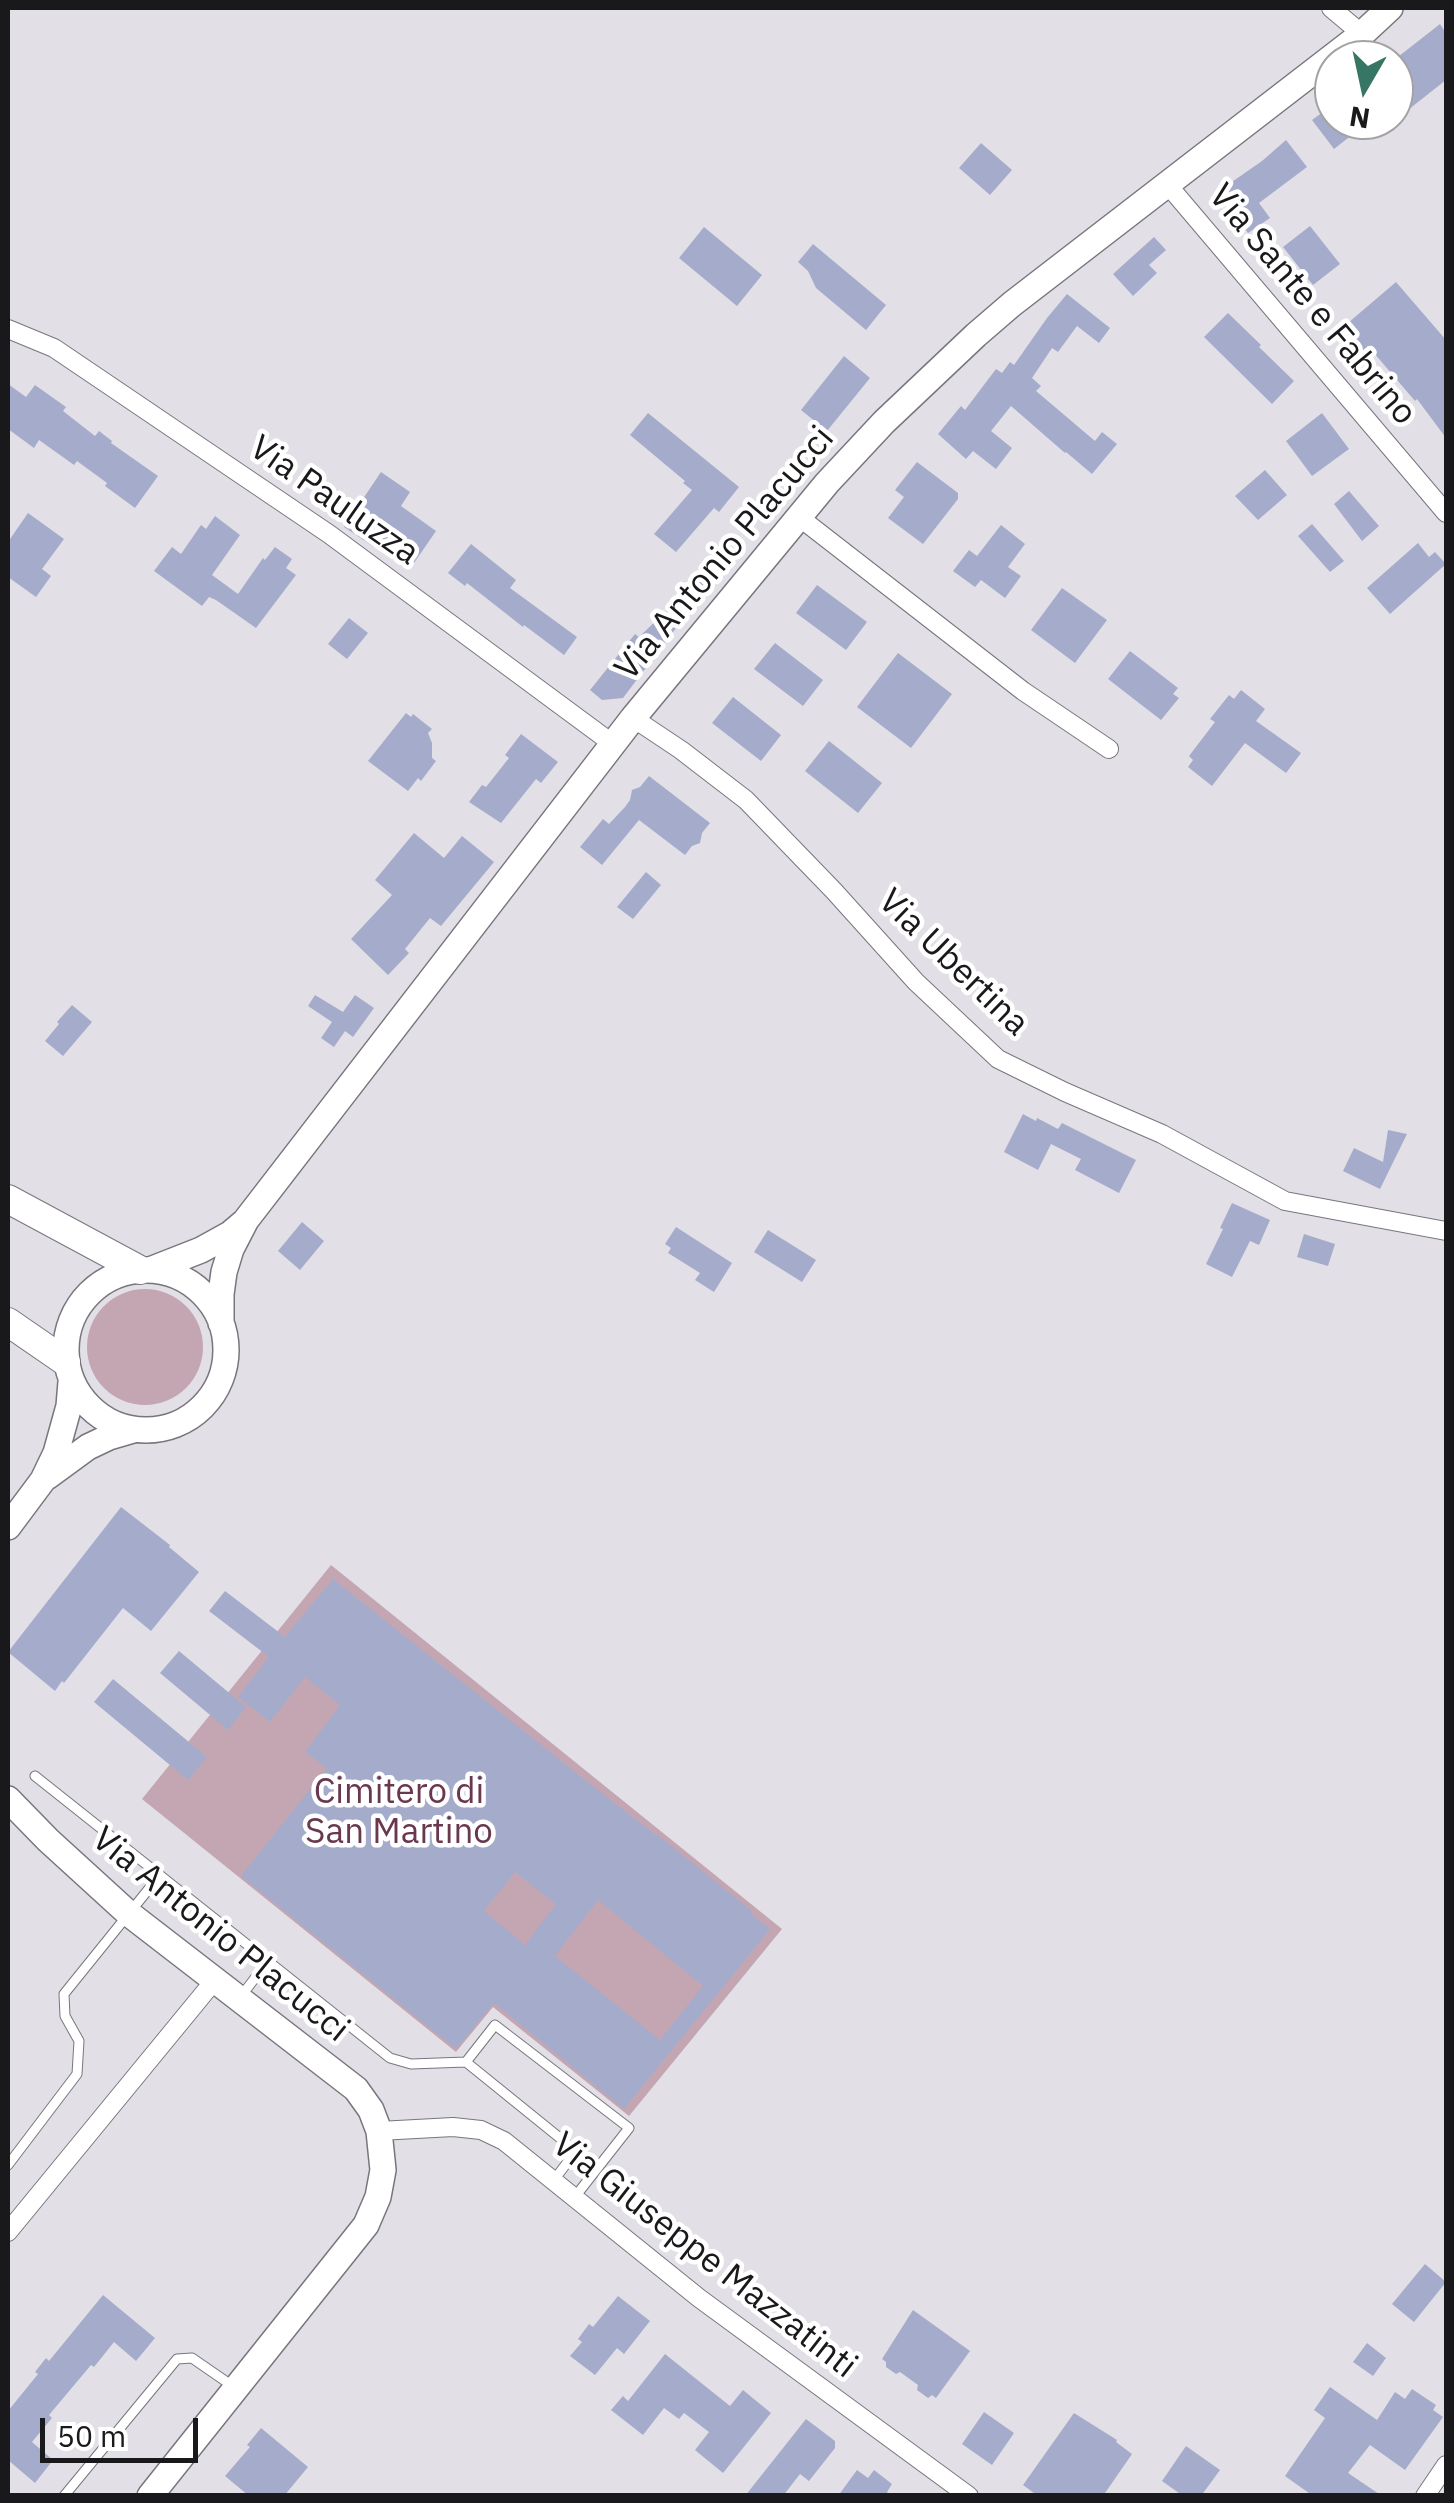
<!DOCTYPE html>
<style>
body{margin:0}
#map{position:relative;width:1454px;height:2503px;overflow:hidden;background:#e2dfe6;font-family:"IBM Plex Sans",sans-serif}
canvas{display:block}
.frame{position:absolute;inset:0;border:10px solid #19181b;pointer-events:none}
.north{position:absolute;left:1314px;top:40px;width:100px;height:100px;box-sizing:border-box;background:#fff;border:2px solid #a3a3a4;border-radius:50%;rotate:189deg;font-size:28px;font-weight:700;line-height:40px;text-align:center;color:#19181b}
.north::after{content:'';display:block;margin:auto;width:35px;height:45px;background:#377664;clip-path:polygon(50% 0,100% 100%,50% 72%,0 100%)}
.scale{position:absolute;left:40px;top:2418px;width:158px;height:45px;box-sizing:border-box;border:5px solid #19181b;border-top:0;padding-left:12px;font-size:30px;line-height:35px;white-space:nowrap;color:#19181b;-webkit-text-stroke:8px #fff;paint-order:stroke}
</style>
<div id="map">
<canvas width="1454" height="2503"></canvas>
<div class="frame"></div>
<div class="north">N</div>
<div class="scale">50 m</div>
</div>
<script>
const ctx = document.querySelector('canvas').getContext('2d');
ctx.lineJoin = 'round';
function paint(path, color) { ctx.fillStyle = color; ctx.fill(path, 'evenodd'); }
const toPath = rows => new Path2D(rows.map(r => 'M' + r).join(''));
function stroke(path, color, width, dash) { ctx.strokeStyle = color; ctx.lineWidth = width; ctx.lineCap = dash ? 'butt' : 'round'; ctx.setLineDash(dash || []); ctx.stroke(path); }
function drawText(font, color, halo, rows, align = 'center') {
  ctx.font = font + ' "IBM Plex Sans",sans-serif'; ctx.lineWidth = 9; ctx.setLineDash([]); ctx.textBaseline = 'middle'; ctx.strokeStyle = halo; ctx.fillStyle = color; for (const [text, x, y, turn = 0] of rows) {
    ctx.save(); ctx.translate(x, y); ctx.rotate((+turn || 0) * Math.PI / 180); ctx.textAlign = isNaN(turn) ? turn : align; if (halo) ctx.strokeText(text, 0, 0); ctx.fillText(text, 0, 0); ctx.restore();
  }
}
paint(toPath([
 '87 1347a58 58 0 1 1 116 0a58 58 0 1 1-116 0Z',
 [331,1565,782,1929,629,2116,493,2007,456,2052,142,1799]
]), '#c4a6b2');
paint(toPath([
 [1440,24,1446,33,1446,80,1394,121,1394,60],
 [1334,104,1334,120,1371,120,1334,149,1312,120],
 [1286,140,1307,167,1259,203,1270,218,1248,233,1238,219,1235,221,1216,193,1262,161],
 [981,143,1012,170,990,195,959,168],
 [1310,226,1340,264,1313,285,1283,247],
 [704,227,762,275,737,306,679,258],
 [1154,237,1166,250,1149,265,1157,273,1133,296,1113,274],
 [813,244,886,305,866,330,816,288,808,271,798,262],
 [1396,282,1446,340,1446,438,1417,399,1415,401,1368,346,1355,357,1335,334],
 [1067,294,1110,328,1099,343,1077,326,1058,352,1052,348,1032,378,1041,386,1036,391,1095,441,1102,432,1117,444,1092,474,1066,452,1065,453,1011,406,991,431,1012,448,996,469,973,451,966,459,938,434,961,406,965,410,996,369,1002,373,1010,362,1014,365,1047,318],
 [1228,313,1261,345,1259,347,1294,381,1272,404,1204,337],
 [844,356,870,378,827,431,801,410],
 [8,384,26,397,35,385,66,407,63,411,95,436,99,431,112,441,111,443,158,476,135,508,105,486,107,483,77,461,74,465,39,440,34,448,8,429],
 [648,413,739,487,719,512,714,508,676,552,654,534,692,490,683,483,685,481,630,435],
 [1322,413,1349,449,1312,476,1286,441],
 [917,462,958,493,958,499,923,544,888,518,904,497,895,490],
 [1265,470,1287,495,1258,520,1235,496],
 [381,472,410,492,401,506,436,531,414,563,379,539,374,547,344,527],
 [1349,491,1379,526,1362,541,1334,504],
 [28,513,64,539,42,569,51,576,36,597,8,577,8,542],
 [215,516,240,535,212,575,238,594,263,558,265,560,275,547,292,559,286,568,296,575,256,628,216,600,209,597,202,606,154,571,172,547,181,554,201,525,206,529],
 [1312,524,1344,561,1330,572,1298,536],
 [1001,525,1025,544,1008,567,1021,576,1005,598,981,580,975,587,953,571,969,550,977,556],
 [1418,543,1429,557,1435,552,1446,564,1390,614,1367,588],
 [471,544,516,580,510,588,577,637,564,655,524,625,523,627,467,583,465,586,448,573],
 [707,572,714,578,623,698,602,700,590,690,635,634,639,637],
 [817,585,867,622,846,650,796,613],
 [1062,588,1107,620,1075,663,1031,630],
 [349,618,368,633,347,659,328,644],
 [775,643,823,680,803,706,754,669],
 [1130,651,1178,688,1173,694,1179,698,1161,720,1108,679],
 [898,653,952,694,911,748,857,707],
 [1241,690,1265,709,1256,721,1301,753,1286,773,1245,743,1212,786,1188,767,1193,760,1189,756,1215,722,1210,719,1229,695,1234,699],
 [733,697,781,735,761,761,712,723],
 [406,713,411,717,413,714,432,729,428,733,432,743,432,758,436,761,421,781,418,778,408,791,368,761],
 [521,734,558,762,541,783,536,779,501,823,469,802,482,785,486,787,509,758,505,755],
 [829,741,882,783,858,813,805,771],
 [649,776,710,823,702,833,700,843,692,846,685,855,639,820,602,865,580,847,603,819,609,824,625,807,630,800,632,790,640,787],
 [414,833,444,858,462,836,494,862,441,926,430,918,405,949,409,953,388,975,351,939,392,895,375,880],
 [646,872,661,885,633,919,617,907],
 [315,995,343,1012,355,995,374,1008,353,1037,345,1031,334,1047,321,1038,332,1022,308,1006],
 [72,1005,92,1022,63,1056,45,1041,59,1024,57,1022],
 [1023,1114,1036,1121,1037,1118,1058,1129,1062,1123,1136,1160,1119,1193,1075,1170,1081,1159,1051,1144,1038,1170,1004,1152],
 [1388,1130,1407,1134,1380,1189,1343,1171,1354,1148,1383,1162],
 [1232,1203,1270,1220,1259,1245,1250,1241,1232,1277,1206,1264,1223,1229,1220,1228],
 [302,1222,324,1241,300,1270,278,1251],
 [676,1227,732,1263,714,1292,695,1280,700,1273,668,1253,671,1248,665,1244],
 [768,1230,816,1260,802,1282,754,1252],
 [1304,1234,1335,1244,1328,1266,1297,1257],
 [121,1507,170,1545,169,1547,199,1572,151,1631,123,1608,64,1683,62,1681,55,1691,8,1652],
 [333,1579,594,1787,657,1836,658,1835,753,1912,751,1914,770,1929,624,2109,494,2003,456,2049,241,1876,327,1768,305,1752,340,1705,305,1677,270,1722,238,1697,269,1657,209,1611,225,1591,285,1637],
 [515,1872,556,1904,525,1945,484,1911],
 [598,1900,703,1986,660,2040,555,1956],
 [179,1651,246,1707,228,1730,160,1673],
 [113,1679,207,1757,188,1780,94,1702],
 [1425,2264,1446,2282,1414,2322,1392,2304],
 [103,2295,155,2338,136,2361,114,2342,94,2367,91,2365,49,2415,52,2418,32,2442,53,2460,35,2483,8,2460,8,2411,38,2374,35,2372,46,2358,49,2361],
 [618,2296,650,2321,624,2354,617,2348,595,2375,570,2356,582,2342,578,2339,589,2324,593,2327],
 [913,2310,970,2351,936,2398,932,2395,928,2398,917,2390,918,2385,900,2372,896,2374,886,2367,886,2362,882,2359],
 [1367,2343,1386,2358,1373,2376,1353,2362],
 [665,2354,730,2406,743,2390,771,2413,723,2473,695,2450,709,2432,684,2413,679,2419,664,2408,643,2435,611,2410,623,2396,628,2401],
 [1330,2387,1377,2420,1395,2392,1405,2399,1412,2389,1436,2405,1433,2410,1443,2417,1405,2470,1370,2445,1348,2473,1382,2496,1313,2496,1285,2476,1325,2418,1314,2410],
 [984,2412,1014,2433,992,2465,962,2444],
 [1074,2413,1117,2440,1116,2442,1132,2454,1103,2496,1038,2496,1023,2485],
 [806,2419,835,2441,835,2448,809,2481,800,2474,783,2496,745,2496],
 [261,2428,308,2467,284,2496,249,2496,225,2476,250,2447,247,2445],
 [1186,2446,1220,2470,1201,2496,1183,2496,1162,2481],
 [857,2470,868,2478,874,2470,892,2484,887,2492,891,2496,838,2496]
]), '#a5accb');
const service = toPath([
 [35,1776,390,2058,411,2064,466,2062,597,2168],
 [242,1995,268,1961],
 [466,2062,495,2025,629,2128,574,2198],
 [8,2165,77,2074,79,2041,65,2016,64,1994,160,1875],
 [554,2180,576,2151],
 [64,2496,177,2359,192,2358,234,2387]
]);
const minor = toPath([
 [1331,8,1362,34],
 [1167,184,1446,513],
 [8,329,54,348,329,534,613,744],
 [799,517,1023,691,1109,749],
 [633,718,681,750,746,800,834,891,916,982,998,1059,1065,1092,1162,1134,1285,1201,1446,1231],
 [379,2131,453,2127,481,2130,504,2141,699,2298,969,2496],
 [8,2232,214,1981],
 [1425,2496,1446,2465]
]);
const secondary = toPath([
 '66 1350a80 80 0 1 1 160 0a80 80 0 1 1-160 0Z',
 [150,1270,201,1250,230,1234,243,1223],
 [221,1323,221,1294,224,1272,231,1249,246,1220,633,718,827,483,884,422,976,335,1012,304,1362,34,1390,8],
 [47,1477,88,1447,109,1437,133,1430],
 [8,1527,43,1480,56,1453,69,1406,71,1382],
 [8,1799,48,1840,128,1913,356,2089,371,2110,379,2131,383,2170,378,2197,366,2225,150,2496]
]);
const trunk = toPath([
 [8,1199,140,1270],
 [8,1322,66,1362]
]);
stroke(service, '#78767d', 11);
stroke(minor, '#78767d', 20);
stroke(secondary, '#78767d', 28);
stroke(trunk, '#78767d', 30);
stroke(service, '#fff', 9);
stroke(minor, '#fff', 18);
stroke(secondary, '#fff', 25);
stroke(trunk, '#fff', 28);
drawText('35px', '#19181b', '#fff', [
 ["Via Sante e Fabrino",1312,305,50],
 ["Via Pauluzza",334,501,35],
 ["Via Antonio Placucci",725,554,-50],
 ["Via Ubertina",953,963,44],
 ["Via Antonio Placucci",220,1935,39],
 ["Via Giuseppe Mazzatinti",704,2256,38]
]);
drawText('35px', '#69384e', '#fff', [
 ["Cimitero di",399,1793],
 ["San Martino",399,1833]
]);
</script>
